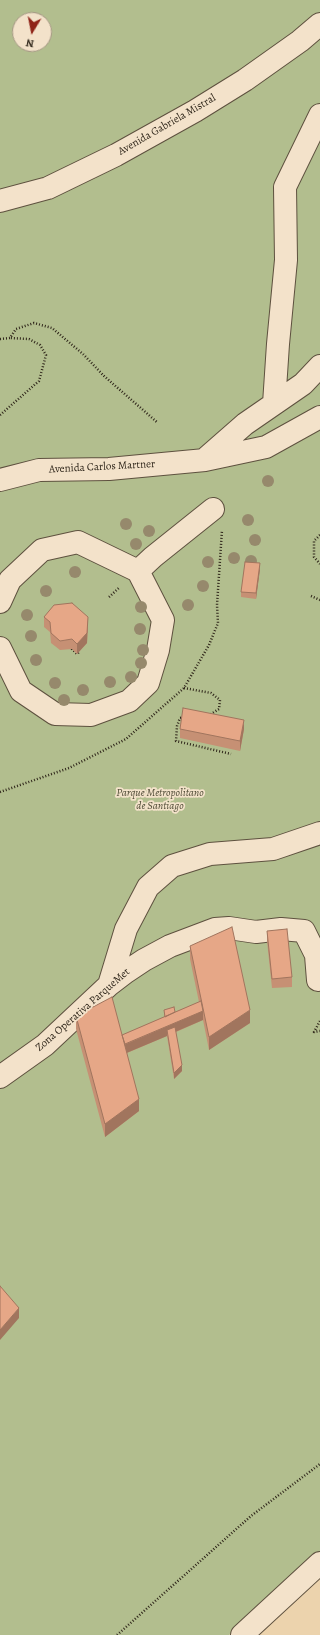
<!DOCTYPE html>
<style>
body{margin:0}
#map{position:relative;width:320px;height:1635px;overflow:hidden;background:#ecd3ad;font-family:Alegreya,serif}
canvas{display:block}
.north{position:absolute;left:12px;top:12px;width:40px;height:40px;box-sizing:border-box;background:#f3e2ca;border:1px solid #a59784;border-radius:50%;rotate:190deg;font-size:11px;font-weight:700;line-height:16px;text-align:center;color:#2f261a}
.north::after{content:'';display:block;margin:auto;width:14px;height:18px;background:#8f2418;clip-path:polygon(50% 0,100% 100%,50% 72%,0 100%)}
</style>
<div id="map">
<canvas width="320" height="1635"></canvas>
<div class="north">N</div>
</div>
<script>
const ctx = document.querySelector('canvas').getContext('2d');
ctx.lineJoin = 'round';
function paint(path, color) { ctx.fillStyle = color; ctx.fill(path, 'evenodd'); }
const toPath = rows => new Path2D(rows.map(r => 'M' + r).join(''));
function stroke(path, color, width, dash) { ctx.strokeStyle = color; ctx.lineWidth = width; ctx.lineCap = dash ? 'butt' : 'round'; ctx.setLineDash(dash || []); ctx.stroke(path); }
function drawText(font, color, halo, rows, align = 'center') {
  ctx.font = font + ' Alegreya,serif'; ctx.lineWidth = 3.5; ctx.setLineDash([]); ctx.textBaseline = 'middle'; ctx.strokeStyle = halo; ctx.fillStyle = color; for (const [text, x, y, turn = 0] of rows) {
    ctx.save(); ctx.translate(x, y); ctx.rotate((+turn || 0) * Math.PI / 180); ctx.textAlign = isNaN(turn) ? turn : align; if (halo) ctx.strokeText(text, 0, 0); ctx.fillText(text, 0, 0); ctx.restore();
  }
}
paint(toPath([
 [0,0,320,0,320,1554,299,1575,229,1635,0,1635],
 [20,20,44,20,44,44,20,44]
]), '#b2be8e');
const minor = toPath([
 [0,201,48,188,116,155,195,111,245,80,300,41,320,24],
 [274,404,278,344,286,260,285,187,320,115],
 [205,459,245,424,303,384,320,366],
 [0,480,39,470,109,469,205,460,266,447,320,417],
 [138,571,153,557,213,509],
 [0,602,10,580,42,550,78,542,138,571,163,620,158,650,148,683,129,701,91,715,55,714,21,691,0,648],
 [109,985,126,929,148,887,172,866,210,854,273,849,320,833],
 [0,1077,45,1045,109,985,126,972,144,960,170,946,215,929,229,928,256,932,281,929,304,931,316,955,318,980],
 [242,1635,320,1563]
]);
stroke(minor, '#5e513f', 24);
stroke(toPath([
 [0,339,10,338,16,329,34,323,52,328,83,354,104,376,158,423],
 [0,415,39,381,46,355,40,345,29,339,10,338],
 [320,535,314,541,314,557,320,564],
 [311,596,320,600],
 [109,597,120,587],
 [74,646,72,649,77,654,80,651],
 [184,688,211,693,220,700,219,709,211,714],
 [184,717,180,718,177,726,176,741,231,754],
 [0,792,69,768,126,739,184,688,209,645,218,623,217,605,222,530],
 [320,1021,314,1032,320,1031],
 [117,1635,251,1516,320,1464]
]), '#2f261a', 2.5, [1, 2]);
stroke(minor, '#f3e2ca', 22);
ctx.fillStyle = '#96896c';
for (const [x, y] of [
 [268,481],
 [248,520],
 [126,524],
 [149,531],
 [255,540],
 [136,544],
 [234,558],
 [251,561],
 [208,562],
 [75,572],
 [203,586],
 [46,591],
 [188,605],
 [141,607],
 [27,615],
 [140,629],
 [31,636],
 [143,650],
 [36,660],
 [141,663],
 [131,677],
 [110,682],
 [55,683],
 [83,690],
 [64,700]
]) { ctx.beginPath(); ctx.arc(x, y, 6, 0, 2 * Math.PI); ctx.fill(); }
paint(toPath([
 [260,569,256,599,241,597,241,592],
 [44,617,88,627,87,643,77,654,72,649,60,650,51,643,50,632,44,627],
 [180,729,244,729,240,751,180,738],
 [267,931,292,977,292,987,272,988,267,941],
 [190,946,250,1023,209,1050,203,1020,176,1032,182,1071,174,1079,167,1036,127,1053,139,1111,105,1137,76,1029,76,1016,122,1035,164,1017,164,1010,175,1012,199,1002,190,959]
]), '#c69074');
paint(toPath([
 [260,563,260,569,256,599,256,593],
 [88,617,87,643,77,654,77,644],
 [244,720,244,729,240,751,240,741],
 [250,1010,250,1023,209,1050,209,1037],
 [203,1011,203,1020,168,1035,167,1030,167,1036,124,1054,124,1045],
 [182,1065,182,1071,174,1079,174,1073],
 [139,1099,139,1111,105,1137,105,1124],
 [19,1308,19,1318,0,1340,0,1330]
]), '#a1755e');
const building = toPath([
 [245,562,260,563,256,593,241,592,245,562],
 [72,603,88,617,87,633,77,644,72,639,60,641,51,633,50,622,44,617,54,605,72,603],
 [183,708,244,720,240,741,180,729,183,708],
 [232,927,250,1010,209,1037,190,946,232,927],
 [287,929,292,977,272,979,267,931,287,929],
 [112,997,139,1099,105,1124,76,1016,112,997],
 [201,1001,203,1011,125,1044,122,1035,201,1001],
 [174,1007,175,1012,165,1017,164,1010,174,1007],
 [175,1027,182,1065,174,1073,167,1030,175,1027],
 [0,1286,19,1308,0,1330,0,1286]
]);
paint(building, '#e6a787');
stroke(building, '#a1755e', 1);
drawText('11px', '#2f261a', '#f3e2ca', [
 ["Avenida Gabriela Mistral",167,125,-30],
 ["Avenida Carlos Martner",102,467,-3],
 ["Zona Operativa ParqueMet",83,1010,-41]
]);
drawText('italic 11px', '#504c37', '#f3e2ca', [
 ["Parque Metropolitano",160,793],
 ["de Santiago",160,806]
]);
</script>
